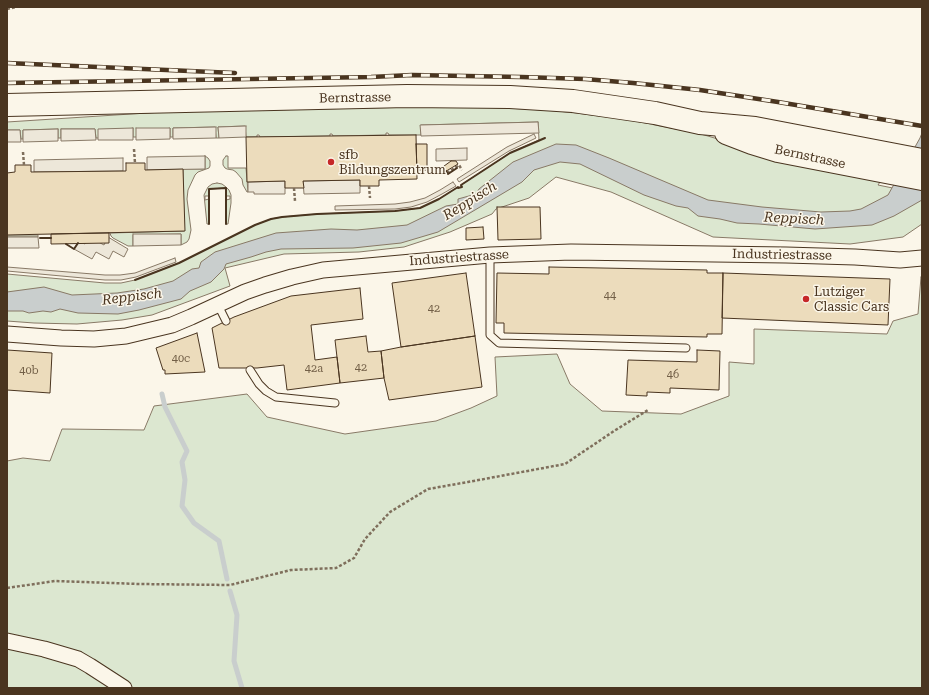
<!DOCTYPE html>
<style>
body{margin:0}
#map{position:relative;width:929px;height:695px;overflow:hidden;background:#fbf6e9;font-family:"Roboto Serif",serif}
canvas{display:block}
.frame{position:absolute;inset:0;border:8px solid #4a3520;pointer-events:none}
</style>
<div id="map">
<canvas width="929" height="695"></canvas>
<div class="frame"></div>
</div>
<script>
const ctx = document.querySelector('canvas').getContext('2d');
ctx.lineJoin = 'round';
function paint(path, color) { ctx.fillStyle = color; ctx.fill(path, 'evenodd'); }
const toPath = rows => new Path2D(rows.map(r => 'M' + r).join(''));
function stroke(path, color, width, dash) { ctx.strokeStyle = color; ctx.lineWidth = width; ctx.lineCap = dash ? 'butt' : 'round'; ctx.setLineDash(dash || []); ctx.stroke(path); }
function drawText(font, color, halo, rows, align = 'center') {
  ctx.font = font + ' "Roboto Serif",serif'; ctx.lineWidth = 3; ctx.setLineDash([]); ctx.textBaseline = 'middle'; ctx.strokeStyle = halo; ctx.fillStyle = color; for (const [text, x, y, turn = 0] of rows) {
    ctx.save(); ctx.translate(x, y); ctx.rotate((+turn || 0) * Math.PI / 180); ctx.textAlign = isNaN(turn) ? turn : align; if (halo) ctx.strokeText(text, 0, 0); ctx.fillText(text, 0, 0); ctx.restore();
  }
}
const green = toPath([
 [420,107,480,107,527,109,558,111,625,119,701,134,809,166,880,182,878,185,922,194,922,224,903,237,850,244,713,237,611,192,556,177,529,198,496,209,492,214,450,232,404,247,359,252,284,254,225,268,230,286,152,315,122,320,77,324,34,323,7,321,7,274,105,283,121,283,135,280,179,263,255,225,271,219,282,217,317,214,395,211,420,208,439,199,458,187,458,188,461,187,461,185,510,153,539,140,538,122,421,125,421,135,389,135,388,133,386,133,386,135,333,136,332,134,330,134,330,136,260,137,259,135,257,135,257,137,246,137,245,126,218,127,219,138,216,138,215,127,173,128,173,137,170,137,170,128,136,137,133,137,133,128,98,138,96,138,95,129,61,129,61,138,58,138,58,129,23,130,23,139,21,139,20,130,7,130,7,122,162,112,420,107],
 [205,156,208,158,210,161,210,166,209,168,198,172,195,175,188,190,187,199,191,230,189,239,187,242,181,245,181,234,133,235,133,246,128,246,113,238,111,236,110,233,184,231,183,169,205,169,205,156],
 [226,156,228,156,228,168,246,168,248,192,247,192,243,185,242,179,236,172,233,170,227,169,225,168,223,165,223,160,226,156],
 [217,183,222,184,226,187,229,190,231,195,231,203,228,224,226,224,226,200,230,199,230,196,226,196,226,188,209,189,209,196,205,196,205,200,209,199,209,224,207,224,204,195,208,187,212,184,217,183],
 [7,235,38,235,38,237,7,237,7,235],
 [921,277,922,277,922,688,7,688,7,461,23,458,50,461,62,429,144,430,154,406,247,394,267,417,345,434,436,421,471,408,497,396,495,357,557,354,570,384,602,411,681,414,729,396,729,362,754,364,754,329,887,334,893,321,918,314,921,277]
]);
paint(green, '#dce7d0');
stroke(green, '#887966', 1);
const parking = toPath([
 [538,122,539,133,421,136,420,125,538,122],
 [246,126,246,137,219,138,218,127,246,126],
 [216,127,216,138,173,139,173,128,216,127],
 [133,128,133,140,98,140,98,129,133,128],
 [136,128,170,128,170,139,136,140,136,128],
 [58,129,58,141,23,142,23,130,58,129],
 [61,129,95,129,96,140,61,141,61,129],
 [7,130,20,130,21,142,7,142,7,130],
 [534,134,536,138,509,151,459,182,457,179,507,147,534,134],
 [467,148,467,160,436,161,436,149,467,148],
 [205,156,205,169,147,170,147,157,205,156],
 [123,158,123,171,34,172,34,160,123,158],
 [360,180,360,193,304,194,303,181,360,180],
 [285,181,285,194,254,194,254,192,248,192,248,182,285,181],
 [453,182,456,186,442,194,427,202,411,207,395,209,335,210,335,206,395,204,410,202,425,198,440,190,453,182],
 [133,234,181,234,181,245,133,246,133,234],
 [7,237,38,237,39,248,7,248,7,237],
 [89,237,104,245,108,237,128,249,124,257,113,251,109,259,96,252,92,259,74,249,79,241,85,244,89,237],
 [175,258,176,262,136,277,121,280,105,280,7,271,7,267,105,275,120,275,135,273,175,258]
]);
paint(parking, '#ede7d9');
stroke(parking, '#887966', 1);
const water = toPath([
 [922,133,922,200,894,216,872,225,815,229,759,224,737,223,720,219,698,216,688,208,676,206,644,195,580,164,560,162,534,170,522,182,438,232,401,243,353,248,281,249,266,252,251,257,226,264,224,269,211,282,190,291,181,299,139,310,118,314,78,313,60,309,51,312,43,311,29,313,23,311,7,311,7,292,44,287,72,295,117,293,144,289,173,281,192,269,199,268,201,262,215,252,276,233,331,229,357,230,407,225,446,206,458,204,458,199,476,194,479,189,513,162,556,144,576,145,609,158,708,200,762,207,821,212,850,211,861,209,888,195,920,138,922,133]
]);
paint(water, '#c9cecd');
stroke(water, '#887966', 1);
stroke(toPath([
 [162,394,165,407,187,451,182,462,185,480,182,506,194,523,219,541,227,579],
 [230,591,237,615,234,661,242,688]
]), '#c9cecd', 5);
const building = toPath([
 [416,135,417,179,379,180,379,186,360,186,360,180,303,181,304,188,285,188,285,181,247,182,246,137,416,135],
 [416,144,427,144,427,170,417,170,416,144],
 [451,161,456,161,458,164,443,173,440,169,451,161],
 [126,163,145,163,145,170,183,169,185,231,7,235,7,173,15,172,15,165,31,165,31,172,126,171,126,163],
 [497,207,540,207,541,239,498,240,497,207],
 [483,227,484,239,466,240,466,228,483,227],
 [109,233,109,243,51,244,51,234,109,233],
 [549,267,707,270,707,273,723,273,722,334,707,334,707,337,504,333,504,323,496,323,497,273,549,274,549,267],
 [466,273,475,336,401,347,392,283,466,273],
 [723,273,890,279,888,325,722,318,723,273],
 [360,288,363,319,311,325,315,360,337,357,340,383,287,390,284,365,257,368,219,368,212,328,234,317,291,296,360,288],
 [197,333,205,372,165,374,165,370,163,370,156,348,197,333],
 [366,336,368,352,381,351,384,378,340,383,335,340,366,336],
 [475,336,482,387,389,400,384,378,381,351,401,347,475,336],
 [7,350,52,353,50,393,7,390,7,350],
 [697,350,720,351,719,390,670,388,670,393,647,392,647,396,626,395,628,360,697,362,697,350]
]);
paint(building, '#ecdcbc');
stroke(building, '#4a3520', 1);
const lane = toPath([
 [490,255,490,335,499,343,686,348],
 [218,305,226,321],
 [250,370,259,384,266,391,276,397,335,403]
]);
const street = toPath([
 [7,334,61,338,94,339,126,336,151,330,172,325,191,317,245,292,265,285,292,277,323,270,490,255,571,252,786,255,855,257,900,260,922,258],
 [7,641,44,649,78,659,90,666,124,688]
]);
const primary = toPath([
 [7,105,407,96,510,97,573,101,655,113,700,123,755,128,922,160],
 [726,133,752,143,778,151,922,179]
]);
stroke(lane, '#4a3520', 9);
stroke(street, '#4a3520', 17);
stroke(primary, '#4a3520', 24);
stroke(toPath([
 [7,9,16,7],
 [134,149,135,163],
 [23,152,24,165],
 [447,173,459,165,462,170],
 [369,186,370,198],
 [294,188,295,201],
 [7,588,55,581,139,584,230,585,291,570,336,568,354,558,365,539,390,512,428,489,468,482,565,464,614,431,648,410]
]), '#7f6f5c', 2.5, [3, 2]);
stroke(lane, '#fbf6e9', 7);
stroke(street, '#fbf6e9', 15);
stroke(primary, '#fbf6e9', 22);
const rail = toPath([
 [7,63,235,73],
 [7,83,371,77,412,75,521,77,585,79,633,83,700,90,778,102,922,126]
]);
stroke(rail, '#4a3520', 4.5);
stroke(rail, '#fbf6e9', 3, [9]);
stroke(toPath([
 [446,171,448,174,457,168],
 [209,224,209,189,226,188,226,224],
 [40,238,51,238],
 [66,244,74,249,78,243],
 [135,280,179,263,255,225,271,219,282,217,317,214,395,211,420,208,439,199,458,187,458,188,462,187,461,185,510,153,545,138]
]), '#4a3520', 2);
for (const [x, y, r, color] of [
 [331,162,4,"#c62828"],
 [806,299,4,"#c62828"]
]) { const dot = new Path2D(); dot.arc(x, y, r, 0, 2 * Math.PI); ctx.fillStyle = color; ctx.fill(dot); stroke(dot, '#fbf6e9', 1.5); }
drawText('11px', '#725f47', null, [
 ["44",610,296],
 ["42",434,309],
 ["40c",181,359],
 ["42",361,368],
 ["42a",314,369],
 ["40b",29,371],
 ["46",673,375]
]);
drawText('13px', '#4a3520', '#fbf6e9', [
 ["Bernstrasse",355,98,-1],
 ["Bernstrasse",810,157,12],
 ["Industriestrasse",782,255,1],
 ["Industriestrasse",459,258,-4]
]);
drawText('13px', '#4a3520', '#fbf6e9', [
 ["sfb",339,155],
 ["Bildungszentrum",339,170],
 ["Lutziger",814,292],
 ["Classic Cars",814,307]
], 'left');
drawText('italic 14px', '#4a3520', '#fbf6e9', [
 ["Reppisch",470,201,-32],
 ["Reppisch",794,219,3],
 ["Reppisch",132,297,-7]
]);
</script>
